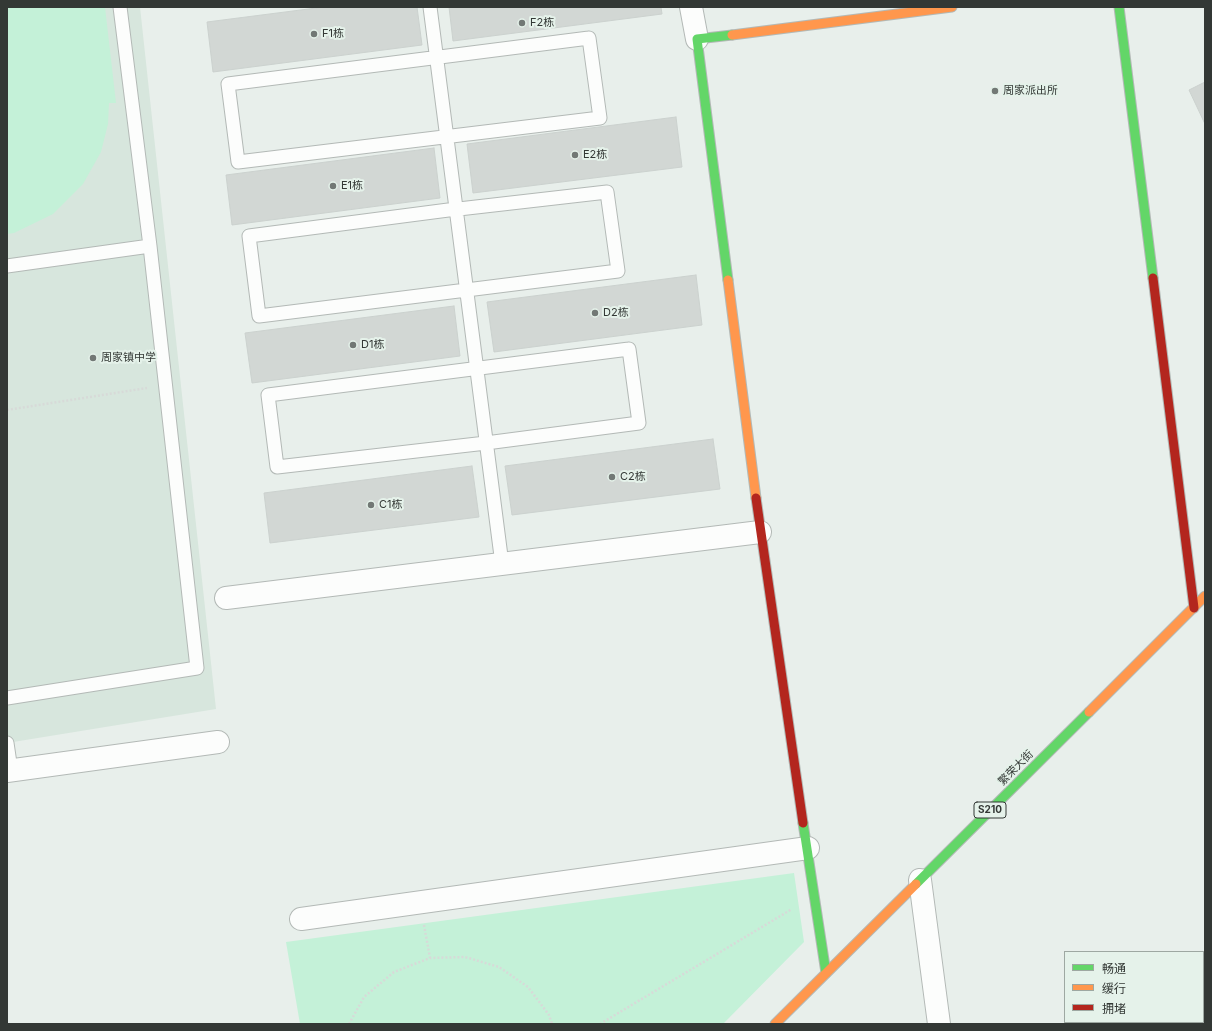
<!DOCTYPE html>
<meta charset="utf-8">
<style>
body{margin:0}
#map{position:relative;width:1212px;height:1031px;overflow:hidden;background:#e8efeb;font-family:Inter,"Noto Sans SC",sans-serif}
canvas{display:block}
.frame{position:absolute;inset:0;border:8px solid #333835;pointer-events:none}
.legend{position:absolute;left:1064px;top:951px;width:140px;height:72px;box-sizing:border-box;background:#e5f2ea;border:1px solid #9ea8a2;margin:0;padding:5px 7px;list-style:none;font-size:12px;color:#333835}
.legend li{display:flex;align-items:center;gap:8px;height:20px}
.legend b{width:20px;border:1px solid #9ea8a2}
</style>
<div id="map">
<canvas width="1212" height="1031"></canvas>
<div class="frame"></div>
<ul class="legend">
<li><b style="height:5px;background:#63d668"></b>畅通</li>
<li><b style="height:5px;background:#ff974d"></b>缓行</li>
<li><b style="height:5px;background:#b3261e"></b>拥堵</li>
</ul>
</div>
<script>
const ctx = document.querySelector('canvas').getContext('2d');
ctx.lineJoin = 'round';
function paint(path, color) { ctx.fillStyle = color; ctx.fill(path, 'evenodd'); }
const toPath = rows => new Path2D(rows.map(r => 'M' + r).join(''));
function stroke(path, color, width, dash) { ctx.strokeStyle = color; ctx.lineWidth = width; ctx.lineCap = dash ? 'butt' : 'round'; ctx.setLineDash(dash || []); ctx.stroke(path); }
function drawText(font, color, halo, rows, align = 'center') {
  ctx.font = font + ' Inter,"Noto Sans SC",sans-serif'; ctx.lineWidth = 4; ctx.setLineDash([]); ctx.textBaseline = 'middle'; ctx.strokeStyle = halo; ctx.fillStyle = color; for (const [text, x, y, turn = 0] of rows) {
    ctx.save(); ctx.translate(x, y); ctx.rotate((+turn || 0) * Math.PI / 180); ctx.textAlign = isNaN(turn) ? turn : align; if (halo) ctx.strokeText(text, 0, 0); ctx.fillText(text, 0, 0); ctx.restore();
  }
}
paint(toPath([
 [7,7,140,7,216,709,7,743]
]), '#d7e6dd');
paint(toPath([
 [7,7,105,7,116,103,109,103,108,124,101,152,83,184,53,214,14,233,7,234],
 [794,873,804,942,723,1024,300,1024,286,942]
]), '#c4f1d8');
const building = toPath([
 [324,7,417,7,422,45,213,72,207,22,324,7],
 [449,7,661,7,662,14,453,41,449,7],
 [1205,82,1205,124,1189,90,1205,82],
 [676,117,682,167,473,193,467,144,676,117],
 [434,148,440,198,232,225,226,175,434,148],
 [696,275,702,325,494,352,487,302,696,275],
 [454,306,460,356,252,383,245,333,454,306],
 [713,439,720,489,512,515,505,466,713,439],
 [472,466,479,517,270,543,264,493,472,466]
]);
paint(building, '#d2d7d4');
stroke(building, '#cbd1ce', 1);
const lane = toPath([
 [430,7,502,564],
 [589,38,600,118,238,162,228,84,589,38],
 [450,210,607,192,618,271,259,316,249,236,456,209],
 [7,266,150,246],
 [629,349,639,423,486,443,277,467,268,395,629,349],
 [7,698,197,668,150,246,120,7],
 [7,743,11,770]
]);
const street = toPath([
 [691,7,697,39],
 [226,598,760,532],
 [7,771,218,742],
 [920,880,939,1024],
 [301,919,808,848]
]);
const fast = toPath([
 [1119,7,1153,278],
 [728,280,697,39,732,35],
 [803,823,826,973],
 [916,884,1089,712]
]);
const slow = toPath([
 [732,35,952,7],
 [728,280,756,498],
 [1089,712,1205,596],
 [775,1024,916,884]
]);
const jam = toPath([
 [1153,278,1194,608],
 [756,498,803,823]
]);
stroke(lane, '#b3b9b6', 15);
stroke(street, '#b3b9b6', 24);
stroke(fast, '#b3b9b6', 11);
stroke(slow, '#b3b9b6', 11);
stroke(jam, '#b3b9b6', 11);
stroke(toPath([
 [7,410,147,388],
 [424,925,430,958],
 [349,1024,364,997,394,972,430,958,465,957,499,967,528,987,549,1015,552,1024],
 [600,1024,792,909]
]), '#d7dad8', 2.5, [2, 2]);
stroke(lane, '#fcfdfc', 13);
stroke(street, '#fcfdfc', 22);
stroke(fast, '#63d668', 9);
stroke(slow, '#ff974d', 9);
stroke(jam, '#b3261e', 9);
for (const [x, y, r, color] of [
 [522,23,4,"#727875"],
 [314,34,4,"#727875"],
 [995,91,4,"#727875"],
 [575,155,4,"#727875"],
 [333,186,4,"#727875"],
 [595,313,4,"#727875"],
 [353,345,4,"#727875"],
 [93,358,4,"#727875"],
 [612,477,4,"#727875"],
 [371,505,4,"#727875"]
]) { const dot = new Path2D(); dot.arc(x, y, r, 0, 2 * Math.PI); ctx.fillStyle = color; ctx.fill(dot); stroke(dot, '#e5f2ea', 1.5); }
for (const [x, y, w] of [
 [990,810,32]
]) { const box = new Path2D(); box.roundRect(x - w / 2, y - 8, w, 16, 3); ctx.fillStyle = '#e5f2ea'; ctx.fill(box); stroke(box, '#333835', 1); }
drawText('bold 10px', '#333835', null, [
 ["S210",990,810]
]);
drawText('11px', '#333835', '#e5f2ea', [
 ["F2栋",530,23],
 ["F1栋",322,34],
 ["周家派出所",1003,91],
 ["E2栋",583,155],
 ["E1栋",341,186],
 ["D2栋",603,313],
 ["D1栋",361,345],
 ["周家镇中学",101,358],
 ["C2栋",620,477],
 ["C1栋",379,505]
], 'left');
drawText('11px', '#333835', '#e5f2ea', [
 ["繁荣大街",1016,768,-45]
]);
</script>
